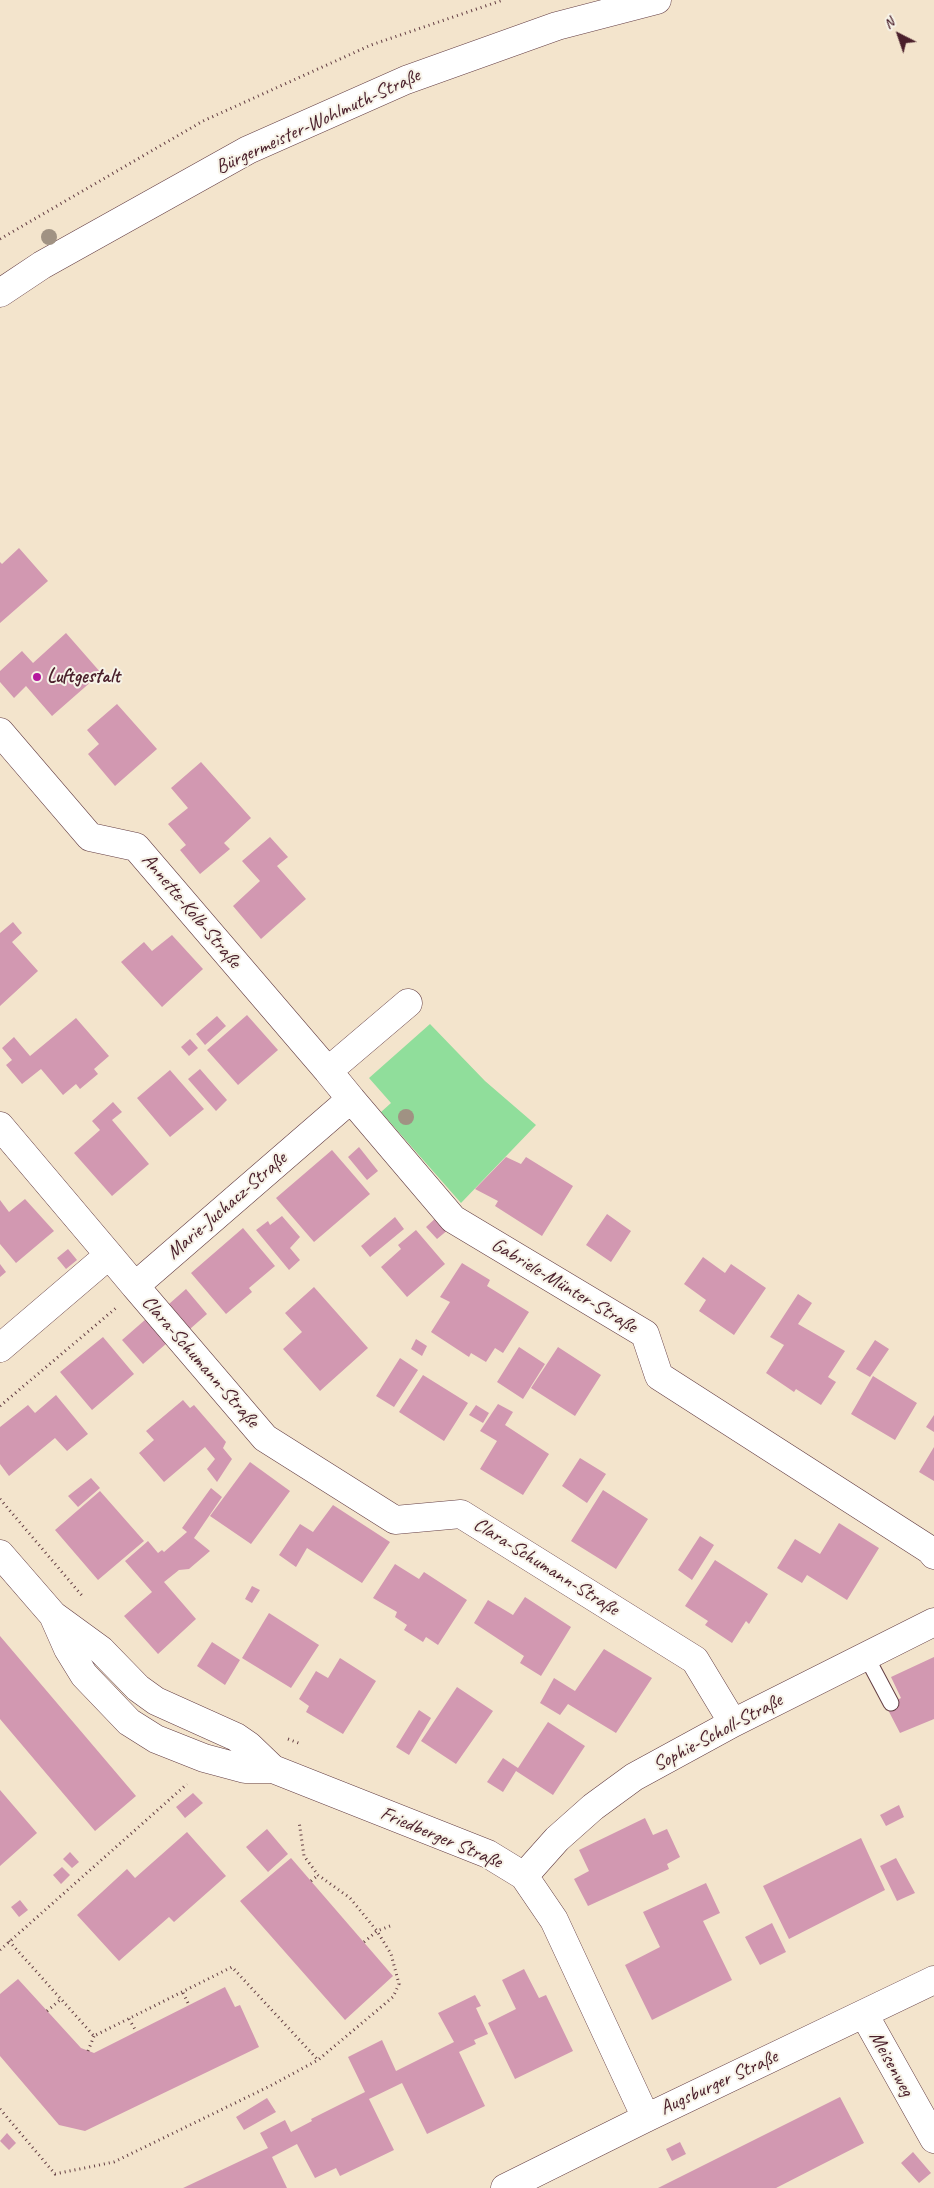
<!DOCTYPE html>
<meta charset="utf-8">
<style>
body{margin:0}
#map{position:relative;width:934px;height:2188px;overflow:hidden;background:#f3e4cc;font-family:Caveat,sans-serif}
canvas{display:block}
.north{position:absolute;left:874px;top:10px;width:50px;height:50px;-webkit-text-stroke:4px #f7f3e8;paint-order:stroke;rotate:319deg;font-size:14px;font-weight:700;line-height:20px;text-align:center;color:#4a1f2b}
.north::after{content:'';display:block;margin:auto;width:18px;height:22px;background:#4a1f2b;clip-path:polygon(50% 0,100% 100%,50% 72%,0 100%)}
</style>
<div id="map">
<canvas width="934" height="2188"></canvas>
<div class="north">N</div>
</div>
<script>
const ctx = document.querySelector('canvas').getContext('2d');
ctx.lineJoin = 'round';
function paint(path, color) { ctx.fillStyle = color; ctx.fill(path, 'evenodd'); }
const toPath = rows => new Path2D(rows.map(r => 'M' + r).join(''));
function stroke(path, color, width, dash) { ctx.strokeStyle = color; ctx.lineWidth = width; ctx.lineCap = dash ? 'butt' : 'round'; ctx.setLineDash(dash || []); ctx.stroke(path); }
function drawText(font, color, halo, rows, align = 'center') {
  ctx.font = font + ' Caveat,sans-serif'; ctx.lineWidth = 4; ctx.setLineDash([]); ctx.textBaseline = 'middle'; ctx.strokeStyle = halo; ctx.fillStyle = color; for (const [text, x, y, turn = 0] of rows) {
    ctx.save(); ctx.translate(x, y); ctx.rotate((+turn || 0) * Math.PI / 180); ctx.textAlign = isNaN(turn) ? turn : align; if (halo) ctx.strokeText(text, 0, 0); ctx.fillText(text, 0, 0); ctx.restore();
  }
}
paint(toPath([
 [430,1024,485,1081,536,1125,461,1203,381,1112,391,1103,369,1078]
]), '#90de9b');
paint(toPath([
 [19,548,48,581,0,623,0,562,2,564],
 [66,633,101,673,52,716,26,686,14,698,0,682,0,671,22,651,33,663],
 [117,704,157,749,115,786,88,754,99,744,87,730],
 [201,762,251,818,224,843,230,849,200,874,180,850,186,845,168,824,188,808,171,788],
 [270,837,288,857,277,866,306,899,261,939,233,906,260,881,242,861],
 [13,922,22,933,12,942,38,971,0,1006,0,933],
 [172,935,203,969,162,1007,121,962,144,942,152,951],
 [247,1015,278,1050,238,1085,207,1050],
 [217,1016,226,1026,205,1045,196,1034],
 [76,1018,109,1056,94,1069,98,1074,80,1089,76,1084,63,1095,41,1069,22,1084,6,1065,12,1060,2,1048,14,1037,30,1056],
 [190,1039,198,1048,189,1056,181,1047],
 [200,1069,227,1100,216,1111,188,1079],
 [170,1070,204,1109,170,1137,137,1098],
 [113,1102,122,1112,112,1120,149,1164,112,1196,74,1153,100,1130,92,1121],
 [359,1147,378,1171,367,1180,348,1157],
 [332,1150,370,1194,314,1242,276,1198],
 [506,1157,521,1164,526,1157,573,1186,542,1236,495,1206,498,1201,475,1189],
 [25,1199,54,1231,16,1263,0,1244,0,1200,9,1212],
 [607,1214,631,1231,611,1262,586,1245],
 [282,1216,300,1237,290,1248,300,1260,289,1270,256,1230,268,1221,270,1225],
 [438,1216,449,1229,437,1239,426,1227],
 [395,1217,404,1229,370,1257,361,1246],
 [243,1228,275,1266,249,1288,252,1292,226,1314,191,1273],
 [416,1230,445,1264,407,1297,381,1267,401,1249,398,1245],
 [68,1249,77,1260,66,1269,57,1258],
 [703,1257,725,1273,731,1264,766,1288,734,1335,699,1311,706,1300,684,1284],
 [462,1263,490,1280,487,1286,529,1312,503,1353,495,1348,486,1362,471,1353,469,1357,431,1332,450,1302,440,1297],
 [0,1264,6,1272,0,1277],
 [314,1287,368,1348,320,1391,283,1349,302,1332,285,1313],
 [186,1289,207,1314,190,1329,169,1304],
 [798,1294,812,1303,798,1324,845,1351,828,1377,836,1382,821,1405,796,1389,794,1392,766,1373,784,1345,770,1337],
 [146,1319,167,1343,143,1364,122,1340],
 [103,1337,134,1374,92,1410,60,1372],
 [416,1339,427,1346,422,1356,411,1349],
 [875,1340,889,1349,870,1377,856,1369],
 [519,1347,545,1364,523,1399,497,1382],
 [558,1347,601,1375,575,1416,531,1388],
 [400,1358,418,1370,394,1407,376,1396],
 [423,1375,468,1403,444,1441,399,1412],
 [873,1376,917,1403,895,1440,851,1414],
 [56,1395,88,1434,67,1451,55,1438,9,1476,0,1464,0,1427,28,1405,35,1413],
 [183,1400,190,1408,194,1405,226,1442,223,1448,232,1459,217,1482,207,1469,215,1459,205,1447,164,1482,139,1453,154,1440,146,1431],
 [498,1404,513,1412,505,1425,549,1454,523,1495,480,1469,497,1441,480,1431],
 [476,1405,489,1413,483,1423,469,1415],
 [934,1415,934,1432,926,1427],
 [934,1447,934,1481,919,1472],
 [580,1458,606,1474,587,1503,562,1486],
 [250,1462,290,1491,251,1544,210,1516],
 [91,1478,100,1488,78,1507,68,1496],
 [211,1488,222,1497,194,1538,210,1551,189,1569,179,1570,164,1582,196,1619,158,1654,124,1616,152,1592,125,1561,148,1541,158,1553,162,1550,164,1552,187,1532,182,1528],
 [603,1490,648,1519,616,1569,571,1541],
 [100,1491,144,1541,98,1580,55,1530],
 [333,1505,390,1542,362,1583,307,1548,296,1567,279,1555,300,1524,313,1532],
 [839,1523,879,1548,847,1600,807,1575,802,1583,777,1568,795,1539,820,1554],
 [700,1536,714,1545,692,1580,678,1570],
 [715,1560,768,1594,749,1624,746,1621,732,1643,705,1625,708,1621,685,1606],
 [395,1564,419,1579,424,1572,467,1600,438,1645,426,1637,423,1642,404,1630,407,1625,395,1617,397,1612,373,1598],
 [252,1586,260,1590,252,1603,245,1599],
 [525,1597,571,1627,541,1676,520,1663,524,1656,474,1623,488,1600,513,1615],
 [269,1613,319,1645,291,1688,242,1658],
 [0,1636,136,1796,95,1831,0,1719],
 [212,1642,240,1660,225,1685,197,1666],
 [604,1649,652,1678,616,1733,568,1704,560,1715,540,1703,554,1678,575,1691],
 [934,1657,934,1719,900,1733,886,1706,901,1698,891,1677],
 [340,1658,376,1681,343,1734,306,1712,309,1706,299,1699,316,1671,328,1678],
 [457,1687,493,1711,456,1764,421,1741],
 [419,1710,431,1718,409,1755,396,1747],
 [548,1722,585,1746,553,1795,516,1771,503,1792,487,1782,503,1758,518,1768],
 [0,1790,37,1833,0,1866],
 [193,1793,203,1803,185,1818,176,1807],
 [899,1805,904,1817,886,1826,880,1815],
 [645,1818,653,1835,667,1829,680,1857,667,1864,669,1869,588,1906,574,1879,589,1871,579,1850],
 [267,1829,288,1854,268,1872,246,1847],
 [187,1832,226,1876,174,1922,169,1917,119,1961,77,1915,127,1869,135,1878],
 [861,1838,885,1890,789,1939,763,1886],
 [70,1852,79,1862,72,1868,63,1859],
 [291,1858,393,1976,345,2020,240,1901],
 [896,1858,915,1893,897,1901,880,1866],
 [62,1867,70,1875,61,1884,53,1875],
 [706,1883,720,1913,703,1921,732,1980,652,2020,625,1965,660,1947,643,1912],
 [20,1900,28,1910,19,1917,11,1907],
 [772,1923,786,1952,760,1965,745,1937],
 [524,1969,539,1998,546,1995,573,2051,515,2079,488,2023,516,2009,502,1980],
 [18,1979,81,2048,94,2053,225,1987,235,2007,240,2005,259,2047,85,2131,59,2125,0,2056,0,1994],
 [475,1995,481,2006,476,2008,488,2034,474,2040,476,2044,459,2052,485,2106,427,2134,402,2083,369,2099,394,2150,340,2176,336,2168,315,2178,297,2144,272,2157,287,2188,183,2188,268,2148,260,2133,285,2120,291,2132,312,2121,311,2119,365,2092,348,2057,382,2040,396,2071,454,2042,438,2013],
 [840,2097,864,2143,776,2188,658,2188],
 [267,2098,276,2112,244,2130,236,2117],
 [7,2133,16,2143,9,2150,0,2141],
 [680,2142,686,2154,672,2161,666,2149],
 [913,2152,931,2173,919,2183,901,2163]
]), '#d298b1');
const service = toPath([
 [866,1656,891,1703]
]);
const minor = toPath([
 [0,732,90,837,136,847,328,1071],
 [351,1099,453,1219,645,1334,659,1376,930,1550,934,1555],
 [0,1126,109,1255],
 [135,1286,265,1438,395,1520,461,1514,695,1660,733,1723],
 [0,1348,109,1255,135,1286,351,1099,328,1071,408,1003],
 [0,1554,53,1615,101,1650,138,1688,156,1701,236,1737,249,1746,273,1769,488,1854,524,1876,554,1920,646,2118],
 [53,1615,68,1649,84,1675,129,1722,156,1739,204,1758,245,1769,273,1769],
 [524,1876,557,1839,593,1807,634,1777,733,1723,934,1622],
 [864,2014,934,2139],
 [505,2188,646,2118,934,1980]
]);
const tertiary = toPath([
 [0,293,42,265,248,150,406,80,557,26,657,0]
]);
stroke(service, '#633d43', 17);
stroke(minor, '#633d43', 29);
stroke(tertiary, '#633d43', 29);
stroke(toPath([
 [0,239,203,121,371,45,503,0],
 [0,1406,116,1308],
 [0,1499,84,1598],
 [288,1739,301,1744],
 [311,1881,318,1875],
 [9,1941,94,2036,232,1967,318,2060],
 [364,1942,377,1931,390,1926],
 [0,1950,187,1784],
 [183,1993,189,2005],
 [47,2011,61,1999],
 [129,2019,136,2031],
 [88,2051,94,2036],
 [0,2109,55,2174,114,2162,270,2086,318,2060,393,1997,399,1984,391,1954,377,1931,350,1898,318,1875,304,1856,299,1821]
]), '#633d43', 3, [1, 4]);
stroke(service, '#fff', 15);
stroke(minor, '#fff', 28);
stroke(tertiary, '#fff', 28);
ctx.fillStyle = '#a09283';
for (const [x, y] of [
 [49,237],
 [406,1117]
]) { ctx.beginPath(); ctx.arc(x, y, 8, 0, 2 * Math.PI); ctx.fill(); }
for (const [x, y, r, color] of [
 [37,677,5,"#b5179e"]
]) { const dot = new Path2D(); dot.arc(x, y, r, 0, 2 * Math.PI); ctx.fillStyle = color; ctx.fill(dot); stroke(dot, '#f7f3e8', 2); }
drawText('20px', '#4a1f2b', '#f7f3e8', [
 ["Bürgermeister-Wohlmuth-Straße",318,122,-25],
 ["Annette-Kolb-Straße",191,911,50],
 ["Marie-Juchacz-Straße",227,1206,-41],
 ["Gabriele-Münter-Straße",564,1286,31],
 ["Clara-Schumann-Straße",200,1362,49],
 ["Clara-Schumann-Straße",546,1567,32],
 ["Sophie-Scholl-Straße",718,1733,-28],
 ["Friedberger Straße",441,1838,23],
 ["Meisenweg",891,2064,61],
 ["Augsburger Straße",719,2083,-25]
]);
drawText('bold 20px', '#4a1f2b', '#f7f3e8', [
 ["Luftgestalt",47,677]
], 'left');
</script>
